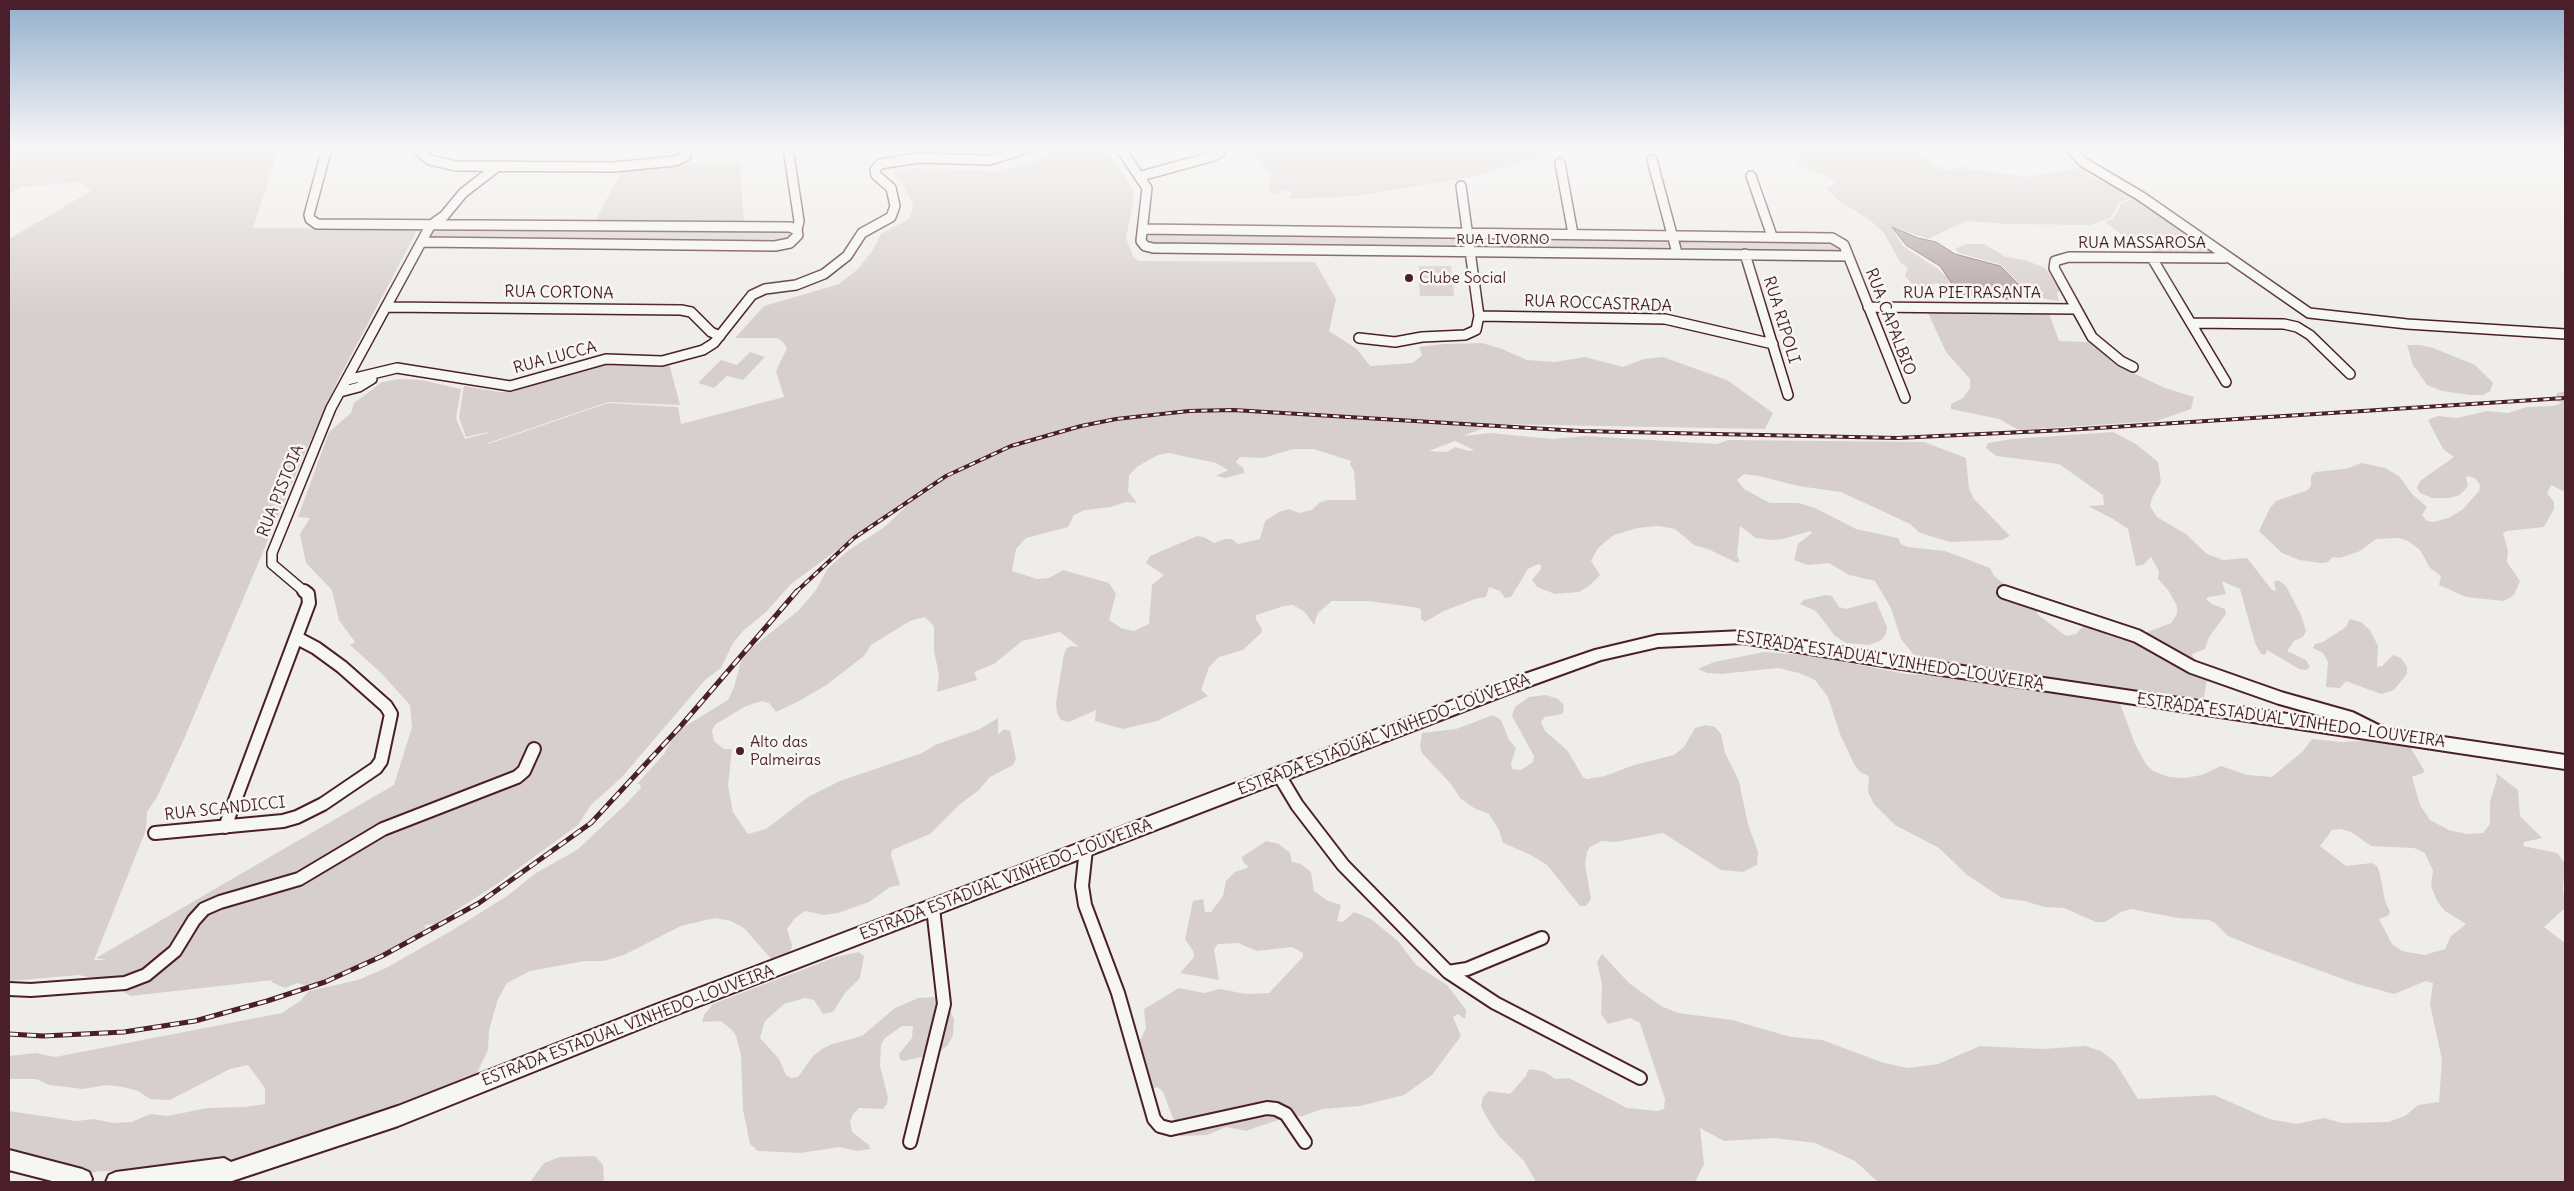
<!DOCTYPE html>
<style>
body{margin:0}
#map{position:relative;width:2574px;height:1191px;overflow:hidden;background:#efedea;font-family:Delius,sans-serif}
canvas{display:block}
.frame{position:absolute;inset:0;border:10px solid #4a1f2b;pointer-events:none}
</style>
<div id="map">
<canvas width="2574" height="1191"></canvas>
<div class="frame"></div>
</div>
<script>
const ctx = document.querySelector('canvas').getContext('2d');
ctx.lineJoin = 'round';
function paint(path, color) { ctx.fillStyle = color; ctx.fill(path, 'evenodd'); }
const toPath = rows => new Path2D(rows.map(r => 'M' + r).join(''));
function stroke(path, color, width, dash) { ctx.strokeStyle = color; ctx.lineWidth = width; ctx.lineCap = dash ? 'butt' : 'round'; ctx.setLineDash(dash || []); ctx.stroke(path); }
function drawText(font, color, halo, rows, align = 'center') {
  ctx.font = font + ' Delius,sans-serif'; ctx.lineWidth = 5; ctx.setLineDash([]); ctx.textBaseline = 'middle'; ctx.strokeStyle = halo; ctx.fillStyle = color; for (const [text, x, y, turn = 0] of rows) {
    ctx.save(); ctx.translate(x, y); ctx.rotate((+turn || 0) * Math.PI / 180); ctx.textAlign = isNaN(turn) ? turn : align; if (halo) ctx.strokeText(text, 0, 0); ctx.fillText(text, 0, 0); ctx.restore();
  }
}
paint(toPath([
 [9,148,279,148,253,228,418,229,339,378,306,450,184,739,157,797,147,812,146,830,94,960,106,960,96,958,394,785,412,727,410,705,381,673,350,645,355,642,339,620,332,590,306,563,300,534,310,518,298,517,329,432,351,413,354,403,382,382,399,379,421,380,461,389,456,418,465,439,488,433,488,444,608,403,678,407,681,424,784,397,776,371,787,348,782,341,777,338,735,338,764,306,839,284,858,269,872,251,881,234,910,218,913,205,901,179,893,174,899,170,912,168,1000,171,1036,160,1056,148,1107,148,1133,189,1133,204,1126,238,1133,256,1138,261,1315,262,1336,299,1329,331,1357,349,1370,366,1413,363,1422,355,1419,347,1444,344,1482,343,1502,349,1527,360,1555,362,1585,357,1623,367,1644,359,1663,357,1727,380,1773,413,1765,429,1494,424,1463,436,1490,433,1553,439,1585,436,1717,444,1728,440,1924,442,1966,458,1969,489,1974,499,2010,536,2002,540,1950,542,1920,533,1910,524,1841,492,1798,486,1759,476,1744,474,1737,480,1744,489,1770,503,1799,503,1815,508,1856,529,1898,538,1901,544,1908,547,1945,551,1990,568,1994,576,2012,590,2007,602,2037,603,2037,614,2066,636,2076,634,2091,618,2103,617,2111,621,2101,630,2107,635,2156,649,2145,633,2171,623,2177,614,2177,606,2168,590,2158,579,2159,571,2151,557,2143,565,2136,566,2128,529,2113,519,2088,506,2104,505,2103,495,2059,464,1996,456,1986,448,1988,443,2012,439,2113,432,2136,444,2158,462,2161,482,2152,498,2150,506,2157,517,2186,534,2207,554,2223,560,2247,558,2272,590,2276,591,2274,582,2278,580,2286,586,2301,615,2306,631,2303,637,2294,641,2287,651,2306,660,2310,667,2306,670,2299,669,2267,650,2265,655,2261,654,2255,643,2240,589,2222,581,2226,594,2209,597,2206,599,2212,604,2225,609,2226,614,2209,637,2205,649,2192,654,2197,668,2207,678,2204,697,2178,704,2119,701,2135,744,2146,764,2153,771,2169,777,2184,778,2202,775,2221,766,2247,775,2272,777,2303,751,2312,739,2341,742,2395,739,2409,745,2425,772,2412,777,2420,805,2430,820,2449,830,2467,834,2483,833,2490,824,2490,802,2497,779,2496,773,2518,790,2520,816,2542,838,2524,842,2523,846,2557,853,2565,863,2563,889,2565,908,2544,927,2565,943,2565,1182,1878,1182,1855,1161,1815,1143,1774,1138,1724,1141,1700,1128,1704,1164,1695,1182,1536,1182,1524,1161,1498,1135,1486,1116,1481,1106,1483,1097,1489,1091,1510,1094,1526,1076,1528,1070,1531,1069,1545,1072,1555,1079,1569,1078,1627,1108,1658,1111,1664,1109,1665,1099,1640,1023,1630,1018,1608,1024,1601,1014,1602,984,1597,962,1602,954,1629,983,1661,1006,1678,1013,1732,1020,1791,1037,1822,1040,1884,1063,1908,1068,1938,1064,1980,1046,2043,1049,2085,1046,2101,1051,2115,1062,2138,1099,2214,1095,2269,1119,2297,1124,2324,1118,2342,1123,2388,1122,2405,1116,2418,1105,2439,1102,2442,1060,2430,1004,2433,983,2426,981,2394,994,2357,984,2260,949,2228,936,2215,923,2209,920,2178,918,2131,909,2121,912,2105,922,2096,922,2064,908,2045,907,2024,901,2002,898,1967,875,1939,848,1895,825,1874,804,1868,792,1869,776,1860,772,1854,764,1840,734,1828,697,1815,680,1799,673,1778,668,1721,674,1707,673,1698,669,1714,662,1764,652,1814,656,1906,674,1925,675,1931,673,1930,667,1913,654,1901,639,1891,608,1875,581,1849,575,1829,563,1808,565,1794,560,1798,544,1812,533,1810,531,1783,539,1771,540,1756,538,1740,526,1737,556,1740,561,1737,563,1708,549,1694,545,1675,529,1659,526,1637,528,1614,535,1598,548,1591,561,1600,575,1589,586,1579,592,1555,594,1537,587,1532,580,1541,569,1541,565,1538,564,1528,569,1511,597,1505,598,1500,591,1489,587,1486,597,1475,599,1444,611,1425,622,1421,619,1421,610,1419,608,1369,601,1332,601,1318,613,1314,625,1305,612,1293,605,1284,606,1256,615,1256,619,1262,629,1261,633,1243,650,1219,657,1209,667,1201,690,1208,696,1157,721,1123,729,1095,721,1096,710,1069,722,1061,720,1057,713,1056,702,1064,654,1066,649,1071,646,1079,647,1060,632,1022,641,994,664,974,672,977,680,937,692,939,675,934,651,934,626,925,617,910,621,871,645,864,656,825,686,799,701,776,712,769,703,762,701,746,706,716,724,712,730,714,741,724,749,732,749,728,786,733,812,748,834,766,829,808,797,840,781,922,753,935,745,980,729,998,718,998,735,1004,729,1010,731,1016,759,1013,765,990,777,979,790,959,805,930,834,892,850,891,855,900,885,890,887,869,902,838,913,824,915,805,911,795,918,787,929,792,945,791,950,777,961,774,962,744,928,731,921,715,918,681,926,624,955,604,961,585,961,530,971,507,983,498,999,489,1030,488,1050,475,1077,366,1123,298,1139,277,1153,191,1174,99,1171,67,1180,32,1162,9,1160,9,1111,76,1121,94,1119,113,1123,131,1122,151,1114,168,1116,207,1108,245,1107,265,1104,265,1088,248,1065,230,1069,170,1100,150,1099,138,1091,123,1087,106,1085,83,1089,49,1085,36,1079,9,1079,9,1056,36,1053,55,1057,282,1013,300,1001,309,991,358,980,386,968,451,931,507,896,536,873,577,850,625,805,641,788,640,784,637,784,664,754,680,725,687,725,728,700,734,687,741,661,749,650,798,611,816,590,828,568,849,550,883,528,906,507,902,502,791,584,766,612,743,631,733,643,721,668,705,680,622,777,591,805,578,825,497,884,435,924,425,925,425,929,391,949,337,975,308,986,297,983,285,988,271,982,273,980,131,996,95,977,92,978,79,975,9,981,9,239,91,191,81,182,21,187,9,193],
 [1455,441,1474,450,1469,451,1455,447,1447,452,1429,451],
 [1293,449,1314,449,1351,461,1350,464,1354,471,1356,500,1327,500,1319,503,1312,510,1299,513,1289,509,1279,512,1265,521,1260,539,1238,544,1232,539,1225,539,1214,543,1204,537,1197,536,1150,556,1146,563,1164,575,1152,585,1149,624,1134,631,1121,628,1109,620,1116,594,1109,583,1063,570,1049,578,1037,579,1012,571,1016,549,1026,538,1068,527,1074,515,1085,510,1111,507,1126,502,1137,503,1128,491,1129,475,1138,466,1158,455,1169,453,1216,463,1228,470,1216,476,1225,478,1244,473,1244,469,1236,462,1240,457,1263,458],
 [2340,829,2351,832,2371,846,2414,848,2425,853,2433,871,2431,886,2437,901,2445,911,2466,924,2451,936,2445,949,2424,955,2402,951,2392,944,2379,919,2388,916,2390,912,2385,901,2380,874,2377,866,2372,863,2346,866,2320,846,2332,830],
 [1249,148,1531,148,1544,156,1473,177,1357,196,1289,199,1293,192,1283,190,1278,195,1269,191,1271,175],
 [1739,148,1913,148,1945,171,1969,165,1966,170,1981,170,2026,177,2083,167,2090,177,2137,196,2119,203,2111,217,2091,225,2010,224,1966,221,1928,239,1891,226,1903,246,1938,269,1949,279,1952,285,1949,288,1936,283,1923,287,1911,283,1905,276,1908,268,1900,262,1884,233,1871,221,1841,202,1826,189,1837,181,1797,164,1796,161,1798,159,1791,155,1772,157,1760,150,1755,154],
 [740,161,744,224,594,223,621,172,692,163],
 [2138,197,2220,255,2155,254,2140,239,2122,235,2105,222,2113,219,2121,204],
 [437,228,789,230,793,236,786,242,430,239,428,236],
 [1155,233,1461,237,1465,243,1460,248,1153,246,1146,240,1150,235],
 [1480,236,1668,240,1671,246,1665,250,1481,249,1474,244,1475,238],
 [1681,239,1830,239,1841,248,1833,251,1688,250,1679,246],
 [1966,244,1984,244,2006,257,2025,260,2045,268,2060,289,2057,294,2059,301,2028,296,2027,291,1999,264,1959,253,1955,249],
 [1419,266,1451,266,1452,278,1420,278],
 [1419,283,1453,283,1454,296,1420,296],
 [1928,313,2049,313,2059,341,2090,342,2116,365,2165,388,2194,397,2191,409,2157,421,2019,430,1999,419,1951,409,1951,404,1963,398,1970,388,1970,379,1946,352],
 [2407,345,2420,345,2433,348,2475,365,2493,383,2490,391,2483,395,2470,395,2442,391,2427,385,2413,365],
 [750,352,765,357,743,380,727,376,714,388,698,383,721,360,737,365],
 [606,363,669,363,680,405,608,402,488,443,488,432,466,437,459,418,464,386,499,392,512,392],
 [2565,391,2565,492,2551,485,2547,493,2554,502,2554,509,2544,527,2507,531,2503,533,2508,551,2507,562,2520,581,2514,595,2504,601,2466,597,2439,585,2441,576,2430,568,2420,550,2408,541,2399,538,2376,539,2360,551,2340,558,2333,557,2328,562,2320,563,2299,560,2282,553,2259,531,2270,508,2276,501,2308,490,2311,485,2311,476,2315,472,2345,469,2362,463,2385,468,2399,476,2412,494,2427,507,2422,515,2427,521,2434,522,2448,518,2462,510,2479,491,2480,485,2475,478,2468,476,2466,478,2468,486,2460,495,2450,498,2432,498,2420,493,2417,488,2420,481,2454,457,2443,449,2428,420,2438,416,2457,418,2487,411,2508,413,2527,407,2553,406,2562,403,2556,401,2557,393],
 [1826,595,1832,596,1839,607,1846,609,1876,601,1887,627,1886,634,1880,641,1869,645,1846,643,1835,636,1816,611,1800,604,1804,600],
 [2350,619,2361,622,2370,630,2378,646,2377,667,2382,666,2393,655,2401,658,2407,667,2407,674,2394,690,2381,694,2346,681,2340,688,2326,687,2328,662,2323,653,2313,648,2315,644,2323,642,2346,627],
 [1546,695,1558,699,1563,704,1564,710,1562,714,1545,717,1541,722,1545,731,1567,750,1583,777,1587,779,1605,776,1634,765,1674,755,1684,747,1695,728,1706,725,1715,727,1721,734,1725,753,1739,781,1748,824,1758,852,1757,865,1743,872,1721,870,1663,833,1616,842,1601,841,1590,847,1587,852,1585,864,1591,899,1586,906,1580,906,1547,865,1531,855,1503,843,1499,830,1489,814,1474,808,1460,798,1451,784,1422,753,1420,747,1422,733,1456,729,1493,715,1501,720,1509,740,1516,748,1511,764,1512,769,1521,770,1533,762,1534,756,1512,716,1515,707,1529,697],
 [1266,841,1279,844,1290,853,1292,862,1301,864,1311,872,1314,891,1328,901,1341,905,1337,921,1343,922,1354,912,1371,919,1398,941,1416,965,1447,985,1466,1010,1465,1019,1458,1014,1453,1017,1461,1036,1432,1075,1404,1095,1360,1106,1322,1109,1303,1116,1284,1118,1246,1131,1226,1127,1207,1135,1180,1136,1163,1092,1158,1087,1152,1089,1145,1082,1137,1047,1146,1028,1144,1009,1179,988,1204,993,1220,989,1246,994,1269,993,1303,957,1303,953,1292,947,1257,951,1238,943,1218,944,1214,949,1219,980,1180,973,1194,957,1193,951,1185,939,1193,901,1203,899,1205,912,1211,912,1223,896,1226,881,1235,872,1249,867,1243,862,1242,857],
 [859,952,864,956,860,978,845,993,833,1012,823,1014,814,1000,805,998,784,1004,765,1021,760,1038,779,1059,786,1075,791,1078,798,1077,813,1056,822,1049,832,1044,862,1036,895,1008,918,998,934,997,947,1004,954,1019,953,1035,948,1045,938,1053,904,1061,900,1060,899,1054,912,1038,913,1026,902,1026,885,1038,881,1045,880,1066,888,1098,887,1104,883,1109,859,1108,853,1114,850,1122,852,1132,869,1145,870,1149,857,1151,839,1147,801,1153,758,1151,750,1144,743,1110,741,1055,736,1036,732,1030,721,1021,702,1022,704,1015,713,1004,836,957],
 [595,1156,603,1165,604,1182,530,1182,544,1163,560,1157]
]), '#d7cfce');
const water = toPath([
 [1892,227,1918,238,1936,242,1955,254,2000,266,2026,292,2015,298,2006,299,1959,294,1940,266,1906,245,1892,227]
]);
paint(water, '#b4a4a5');
stroke(water, '#8a6f74', 1);
const streetFar1 = toPath([
 [327,148,309,215,310,219,317,224,790,227,797,230,798,235,790,243,775,246,422,242],
 [415,148,430,160,456,166,614,167,675,161,686,156,688,148],
 [788,148,799,221,797,230],
 [1120,148,1147,188,1141,241,1145,246,1153,248,1848,256],
 [2070,148,2083,162,2142,197,2309,313,2407,324,2565,334],
 [1652,160,1677,253],
 [1560,163,1573,234],
 [1141,176,1214,156,1220,152,1221,148],
 [1751,176,1772,236],
 [1143,229,1832,238,1844,245,1905,398],
 [1745,254,1788,395],
 [2152,258,2226,382],
 [388,307,681,310,691,312,711,332,720,336],
 [1868,307,2075,309],
 [1479,316,1665,319,1773,344],
 [2191,323,2284,324,2297,327,2310,335,2350,374],
 [1359,338,1395,342,1422,337,1465,335,1476,330,1479,316,1461,186],
 [2133,367,2121,361,2092,337,2054,268,2055,261,2069,257,2225,258],
 [347,380,397,368,510,386,606,359,662,361,703,350,714,343,752,295,765,289,796,285,824,274,847,256,862,233,891,217,895,206,891,188,876,175,875,170,880,164,918,158,990,160,1027,148],
 [340,392,359,387,372,379],
 [305,592,272,564,272,553,331,408,430,226,444,216,463,193,498,166]
]);
const street = toPath([
 [2004,592,2137,636,2192,667,2280,698,2351,718,2381,733],
 [1279,775,1297,805,1343,865,1448,972,1495,1003,1640,1078],
 [225,827,309,603,308,594,304,591],
 [155,833,283,821,297,817,323,804,376,768,381,761,391,714,386,706,342,667,316,648,297,638],
 [1086,849,1082,886,1085,905,1118,993,1154,1119,1160,1126,1171,1129,1267,1108,1276,1109,1286,1114,1305,1142],
 [1448,972,1467,969,1542,938],
 [9,989,31,990,125,983,146,975,175,951,194,920,204,909,220,902,299,879,383,829,517,777,524,771,534,749],
 [910,1142,944,1004,933,908]
]);
const primary = toPath([
 [1743,631,1895,656,2565,755,2565,769,1895,668,1743,643,1658,647,1601,660,1513,692,657,1022,398,1126,229,1182,106,1182,109,1175,116,1172,224,1158,231,1162,398,1106,655,1005,1501,682,1595,650,1658,635,1743,631],
 [9,1150,82,1169,89,1172,92,1179,91,1182,56,1182,9,1170,9,1150]
]);
stroke(streetFar1, '#4a1f2b', 12);
stroke(street, '#4a1f2b', 16);
stroke(primary, '#4a1f2b', 4);
stroke(streetFar1, '#f6f6f2', 9);
stroke(street, '#f6f6f2', 12);
paint(primary, '#f6f6f2');
const railFar1 = toPath([
 [796,592,854,538,946,476,1011,446,1081,426,1116,419,1189,411,1233,410,1580,431,1897,438,2066,430,2565,398]
]);
const rail = toPath([
 [9,1034,43,1036,124,1032,195,1021,267,1001,325,982,382,956,479,903,591,823,679,728,797,591]
]);
stroke(railFar1, '#4a1f2b', 4);
stroke(rail, '#4a1f2b', 5);
stroke(railFar1, '#f6f6f2', 2, [6]);
stroke(rail, '#f6f6f2', 3, [9]);
const sky = ctx.createLinearGradient(0, 0, 0, 314);
sky.addColorStop(0, '#93aecd');
sky.addColorStop(0.47, '#f8f7f6');
sky.addColorStop(1, '#f8f7f600');
ctx.fillStyle = sky;
ctx.fillRect(0, 0, 2574, 314);
for (const [x, y, r, color] of [
 [1409,278,5,"#4a1f2b"],
 [740,751,5,"#4a1f2b"]
]) { const dot = new Path2D(); dot.arc(x, y, r, 0, 2 * Math.PI); ctx.fillStyle = color; ctx.fill(dot); stroke(dot, '#f6f6f2', 2); }
drawText('14px', '#4a1f2b', '#f6f6f2', [
 ["RUA LIVORNO",1503,240]
]);
drawText('16px', '#4a1f2b', '#f6f6f2', [
 ["RUA MASSAROSA",2142,243],
 ["RUA CORTONA",559,293,1],
 ["RUA PIETRASANTA",1972,293],
 ["RUA ROCCASTRADA",1598,304,2],
 ["RUA RIPOLI",1781,320,73],
 ["RUA CAPALBIO",1890,322,69],
 ["RUA LUCCA",555,358,-15],
 ["RUA PISTOIA",281,491,-68],
 ["ESTRADA ESTADUAL VINHEDO-LOUVEIRA",1890,661,9],
 ["ESTRADA ESTADUAL VINHEDO-LOUVEIRA",2291,721,8],
 ["ESTRADA ESTADUAL VINHEDO-LOUVEIRA",1384,735,-21],
 ["RUA SCANDICCI",225,809,-6],
 ["ESTRADA ESTADUAL VINHEDO-LOUVEIRA",1006,880,-21],
 ["ESTRADA ESTADUAL VINHEDO-LOUVEIRA",628,1026,-21]
]);
drawText('16px', '#4a1f2b', '#f6f6f2', [
 ["Clube Social",1419,278],
 ["Alto das",750,742],
 ["Palmeiras",750,760]
], 'left');
</script>
